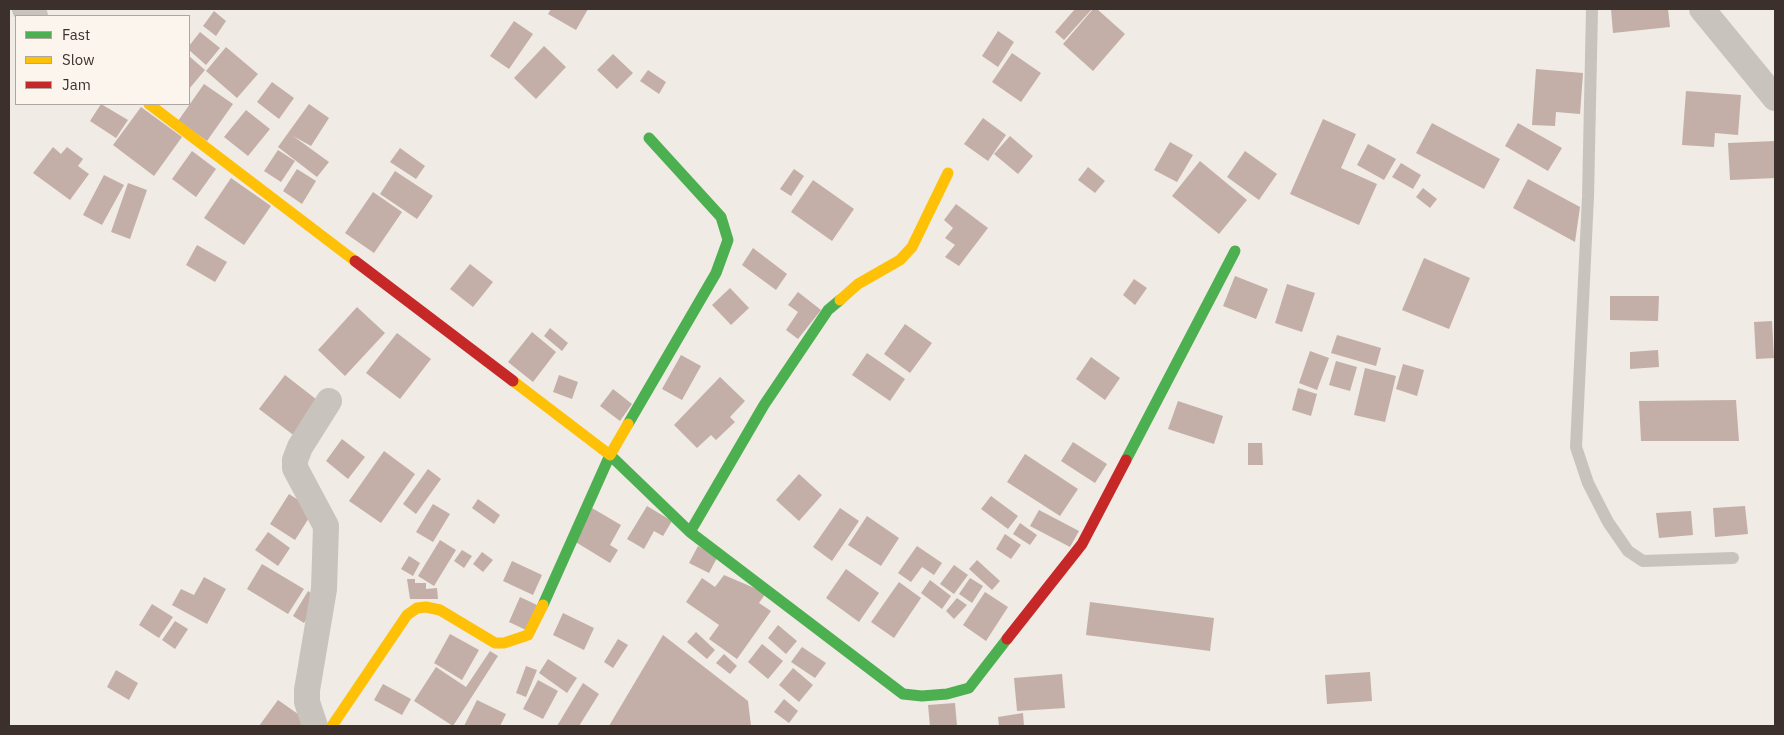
<!DOCTYPE html>
<style>
body{margin:0}
#map{position:relative;width:1784px;height:735px;overflow:hidden;background:#f0ebe5;font-family:"IBM Plex Sans",sans-serif}
canvas{display:block}
.frame{position:absolute;inset:0;border:10px solid #3b302b;pointer-events:none}
.legend{position:absolute;left:15px;top:15px;width:175px;height:90px;box-sizing:border-box;background:#fbf5ee;border:1px solid #aea6a0;margin:0;padding:6px 9px;list-style:none;font-size:15px;color:#3b302b}
.legend li{display:flex;align-items:center;gap:10px;height:25px}
.legend b{width:25px;border:1px solid #aea6a0}
</style>
<div id="map">
<canvas width="1784" height="735"></canvas>
<div class="frame"></div>
<ul class="legend">
<li><b style="height:6px;background:#4caf50"></b>Fast</li>
<li><b style="height:6px;background:#ffc107"></b>Slow</li>
<li><b style="height:6px;background:#c62828"></b>Jam</li>
</ul>
</div>
<script>
const ctx = document.querySelector('canvas').getContext('2d');
ctx.lineJoin = 'round';
function paint(path, color) { ctx.fillStyle = color; ctx.fill(path, 'evenodd'); }
const toPath = rows => new Path2D(rows.map(r => 'M' + r).join(''));
function stroke(path, color, width, dash) { ctx.strokeStyle = color; ctx.lineWidth = width; ctx.lineCap = dash ? 'butt' : 'round'; ctx.setLineDash(dash || []); ctx.stroke(path); }
paint(toPath([
 [551,9,588,9,576,30,548,14],
 [1075,9,1092,9,1064,40,1055,32],
 [1093,9,1097,9,1125,34,1093,71,1063,44],
 [1611,9,1668,9,1670,27,1613,33],
 [214,11,226,21,216,36,203,26],
 [514,21,533,34,509,69,490,56],
 [998,31,1014,42,998,67,982,56],
 [200,32,220,48,206,65,189,50,189,46],
 [544,46,566,67,536,99,514,78],
 [226,47,258,74,237,98,206,71],
 [1012,53,1041,73,1021,102,992,82],
 [613,54,633,73,617,89,597,70],
 [189,56,205,70,189,89],
 [1536,69,1583,73,1580,114,1556,112,1555,126,1532,125],
 [648,70,666,82,659,94,640,81],
 [272,82,294,98,279,119,257,102],
 [204,84,233,104,207,141,178,121],
 [1686,91,1741,95,1738,135,1715,133,1714,147,1682,145],
 [101,104,128,120,116,138,90,121],
 [309,104,329,118,311,146,293,136,329,162,317,177,278,147],
 [141,107,182,137,154,176,113,145],
 [246,110,270,129,248,156,224,137],
 [983,118,1006,135,988,161,964,144],
 [1323,119,1356,134,1341,168,1377,184,1359,225,1290,194],
 [1432,123,1500,159,1484,189,1416,153],
 [1518,123,1562,148,1548,171,1505,146],
 [1010,136,1033,156,1018,174,994,154],
 [1775,141,1775,178,1730,180,1728,143],
 [1170,142,1193,155,1177,182,1154,170],
 [1368,144,1396,159,1384,180,1357,165],
 [53,147,61,154,67,147,83,159,78,166,89,174,70,200,33,173],
 [400,148,425,166,416,179,390,162],
 [278,150,295,161,281,182,264,171],
 [192,151,216,169,196,197,172,179],
 [1245,151,1277,174,1259,200,1227,177],
 [1200,161,1247,200,1219,234,1172,196],
 [1401,163,1421,175,1413,189,1392,177],
 [1088,167,1105,181,1095,193,1078,180],
 [297,169,316,181,302,204,283,191],
 [794,169,804,176,791,196,780,189],
 [395,171,433,196,417,219,380,194],
 [104,175,124,185,102,225,83,215],
 [231,178,271,206,244,245,204,218],
 [1528,179,1580,207,1575,242,1513,208],
 [813,180,854,209,832,241,791,212],
 [128,183,147,190,130,239,111,232],
 [1423,188,1437,199,1430,208,1416,197],
 [373,192,402,212,374,253,345,233],
 [956,204,988,228,959,266,945,257,955,245,945,238,953,228,944,220],
 [197,245,227,262,215,282,186,265],
 [753,248,787,274,776,290,742,265],
 [1424,258,1470,278,1449,329,1402,310],
 [470,264,493,282,473,307,450,289],
 [1235,276,1268,289,1256,319,1223,306],
 [1134,279,1147,288,1135,305,1123,295],
 [1287,284,1315,293,1302,332,1275,323],
 [730,288,749,308,731,325,712,305],
 [798,292,821,310,798,339,786,330,798,312,788,305],
 [1610,296,1659,296,1658,321,1610,320],
 [357,307,385,333,345,376,318,350],
 [1772,321,1774,358,1756,359,1754,322],
 [905,324,932,343,910,373,884,354],
 [550,328,568,343,562,351,544,336],
 [532,332,556,352,533,382,508,362],
 [397,333,431,359,400,399,366,373],
 [1337,335,1381,348,1376,366,1331,353],
 [1658,350,1659,367,1630,369,1630,352],
 [1310,351,1329,358,1317,390,1299,383],
 [867,353,905,379,890,401,852,375],
 [681,355,701,366,682,400,662,389],
 [1091,357,1120,378,1105,400,1076,379],
 [1336,361,1357,367,1350,391,1329,385],
 [1403,364,1424,370,1417,396,1396,389],
 [1365,368,1396,376,1385,422,1354,415],
 [285,375,321,403,296,437,259,409],
 [559,375,578,382,572,399,553,392],
 [720,377,745,401,730,417,735,422,716,440,711,435,697,448,674,425],
 [1298,388,1317,394,1311,416,1292,410],
 [613,389,632,404,620,421,600,406],
 [1736,400,1739,441,1641,441,1639,401],
 [1178,401,1223,416,1214,444,1168,429],
 [342,439,365,457,348,479,326,461],
 [1073,442,1107,464,1095,483,1061,461],
 [1248,443,1262,443,1263,465,1248,465],
 [384,451,415,474,381,523,349,501],
 [1025,454,1078,489,1060,516,1007,482],
 [428,469,441,479,416,514,403,504],
 [799,474,822,495,799,521,776,500],
 [289,494,314,510,295,540,270,524],
 [991,496,1018,516,1008,529,981,509],
 [478,499,500,515,494,524,472,508],
 [433,504,450,514,433,542,416,532],
 [647,506,672,521,663,536,654,531,644,549,627,539],
 [1745,506,1748,534,1715,537,1713,508],
 [592,508,621,525,610,545,618,550,610,563,574,541],
 [840,508,859,521,832,561,813,547],
 [1039,510,1079,531,1070,547,1030,526],
 [1691,511,1693,535,1659,538,1656,513],
 [867,516,899,538,881,566,848,545],
 [1020,523,1037,535,1030,545,1013,534],
 [268,532,290,548,278,566,255,550],
 [1005,534,1021,545,1011,559,996,549],
 [440,540,456,550,434,586,418,576],
 [698,546,718,556,709,573,689,563],
 [917,546,942,563,934,575,922,567,911,582,898,573],
 [462,550,472,556,464,568,454,561],
 [482,552,493,560,483,572,473,564],
 [409,556,420,563,413,576,401,569],
 [977,560,1000,581,992,590,969,569],
 [512,561,542,575,533,595,503,581],
 [262,564,304,589,288,614,247,589],
 [954,565,968,575,954,594,940,584],
 [846,569,879,593,859,622,826,598],
 [724,575,766,593,759,603,771,611,737,659,709,639,719,625,686,602,702,578,715,587],
 [204,577,226,589,207,624,172,605,181,589,194,595],
 [970,578,983,586,972,603,959,594],
 [407,579,415,579,415,583,426,583,426,589,437,588,438,599,410,599],
 [930,580,951,596,942,609,921,593],
 [899,582,921,598,894,638,871,622],
 [308,591,319,599,304,623,293,616],
 [985,592,1008,607,986,641,963,625],
 [520,597,537,605,526,630,509,622],
 [957,598,967,605,954,619,946,611],
 [1090,602,1214,618,1210,651,1086,635],
 [152,604,173,617,159,638,139,625],
 [563,613,594,628,584,650,553,635],
 [175,621,188,629,175,649,162,640],
 [778,625,797,641,786,654,768,638],
 [696,632,715,650,707,659,687,642],
 [450,634,479,650,462,680,434,663],
 [663,635,748,701,751,726,609,726],
 [618,639,628,645,613,668,604,662],
 [762,644,783,661,768,679,748,662],
 [802,647,826,663,815,678,791,662],
 [490,651,498,656,453,726,414,701,436,667,466,687],
 [724,654,737,666,730,674,716,663],
 [548,659,577,678,567,693,539,673],
 [526,666,537,670,526,697,516,693],
 [793,668,813,685,799,702,779,685],
 [116,670,138,683,129,700,107,687],
 [1370,672,1372,701,1327,704,1325,675],
 [1062,674,1065,708,1017,711,1014,678],
 [538,680,558,691,543,719,523,709],
 [583,683,599,694,579,726,557,726],
 [383,684,411,699,402,715,374,700],
 [784,699,798,711,789,723,774,712],
 [278,700,308,721,305,726,259,726],
 [477,700,506,714,500,726,464,726],
 [955,703,957,726,930,726,928,705],
 [1023,713,1024,726,999,726,998,717]
]), '#c3afa7');
stroke(toPath([
 [1592,9,1588,197,1576,447,1588,483,1608,522,1628,551,1643,561,1733,558]
]), '#c9c3be', 12);
stroke(toPath([
 [25,9,35,16],
 [1702,9,1775,98],
 [315,726,307,702,307,690,324,589,326,526,295,468,295,460,300,447,329,401]
]), '#c9c3be', 26);
stroke(toPath([
 [628,424,716,273,728,240,721,217,649,138],
 [1126,460,1235,251],
 [690,532,903,694,922,696,947,694,969,688,1007,639],
 [543,605,610,455,690,532,764,405,828,310,840,300]
]), '#4caf50', 11);
stroke(toPath([
 [149,104,355,261],
 [840,300,858,284,900,260,912,247,948,173],
 [513,381,610,455,628,424],
 [332,726,407,615,417,608,426,607,440,610,495,643,504,643,528,635,543,605]
]), '#ffc107', 11);
stroke(toPath([
 [355,261,513,381],
 [1007,639,1082,544,1126,460]
]), '#c62828', 11);
</script>
